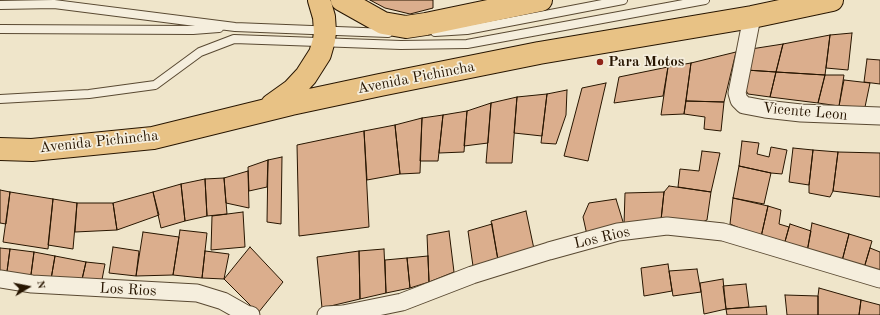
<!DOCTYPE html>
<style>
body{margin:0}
#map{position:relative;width:880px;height:315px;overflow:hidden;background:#efe5ca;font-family:"Old Standard TT",serif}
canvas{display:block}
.north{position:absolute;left:8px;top:267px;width:40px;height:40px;-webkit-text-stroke:3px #f5eedd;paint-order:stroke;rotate:80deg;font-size:11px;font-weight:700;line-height:16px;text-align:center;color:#271500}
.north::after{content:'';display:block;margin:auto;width:14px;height:18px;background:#271500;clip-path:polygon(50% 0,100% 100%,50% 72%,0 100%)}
</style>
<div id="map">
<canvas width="880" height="315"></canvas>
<div class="north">N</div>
</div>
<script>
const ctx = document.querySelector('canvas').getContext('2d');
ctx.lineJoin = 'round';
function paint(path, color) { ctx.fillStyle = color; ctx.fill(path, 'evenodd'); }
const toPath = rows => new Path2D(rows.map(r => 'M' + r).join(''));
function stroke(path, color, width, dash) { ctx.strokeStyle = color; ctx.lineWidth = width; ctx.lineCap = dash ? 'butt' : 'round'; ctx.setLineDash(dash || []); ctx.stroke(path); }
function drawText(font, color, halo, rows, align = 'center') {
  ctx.font = font + ' "Old Standard TT",serif'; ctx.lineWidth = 3.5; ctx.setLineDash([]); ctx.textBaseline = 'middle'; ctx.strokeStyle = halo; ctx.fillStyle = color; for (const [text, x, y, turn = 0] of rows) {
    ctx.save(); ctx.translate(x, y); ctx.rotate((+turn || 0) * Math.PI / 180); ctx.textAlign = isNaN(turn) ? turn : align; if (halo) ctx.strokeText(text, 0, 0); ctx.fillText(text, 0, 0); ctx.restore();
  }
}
const building = toPath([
 [370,0,433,0,433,8,410,14,385,8,370,0],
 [852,33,848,70,826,68,830,35,852,33],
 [830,35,825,75,776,72,783,44,830,35],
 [783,44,776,72,746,70,751,49,783,44],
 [736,52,724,102,686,101,691,63,736,52],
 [867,59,880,60,880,84,864,82,867,59],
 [691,63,684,114,661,115,668,67,691,63],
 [668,67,663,96,614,103,619,77,668,67],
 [746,70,776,72,770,97,748,94,742,83,746,70],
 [776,72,825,75,818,103,770,97,776,72],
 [825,75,844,75,839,106,818,103,825,75],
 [844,80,870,83,865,107,839,106,844,80],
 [606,83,588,161,564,156,582,88,606,83],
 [567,90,566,115,556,144,541,143,547,94,567,90],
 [547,94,542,136,514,133,517,97,547,94],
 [517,97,512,163,486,163,491,103,517,97],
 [686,101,724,102,721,131,704,129,705,117,684,114,686,101],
 [491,103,488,143,464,146,467,111,491,103],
 [467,111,464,152,439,153,443,115,467,111],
 [443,115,438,161,420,161,422,118,443,115],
 [422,118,420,173,400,174,395,125,422,118],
 [395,125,400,174,367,180,364,131,395,125],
 [364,131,369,227,299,236,297,145,364,131],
 [742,141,759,143,757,154,769,157,771,147,787,150,782,174,771,173,739,166,742,141],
 [793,148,813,150,809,185,789,182,793,148],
 [813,150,838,152,833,191,830,197,809,193,809,185,813,150],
 [702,151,720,153,711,192,678,187,680,169,699,171,702,151],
 [838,152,880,153,880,197,833,191,838,152],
 [282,157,281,224,267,222,268,160,282,157],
 [268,160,267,187,249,191,248,167,268,160],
 [739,166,771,173,764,204,733,198,739,166],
 [248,171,249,208,226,203,224,178,248,171],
 [224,178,227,214,207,216,205,179,224,178],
 [205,179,207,216,185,221,181,184,205,179],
 [181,184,185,221,161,228,153,192,181,184],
 [669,186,711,192,707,220,702,222,661,220,664,192,669,186],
 [0,190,10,192,6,224,0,223,0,190],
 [10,192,53,199,48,249,3,242,10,192],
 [153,192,159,215,117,230,113,203,153,192],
 [664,192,661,220,624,225,625,193,664,192],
 [733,198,768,206,761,237,730,224,733,198],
 [53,199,77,203,73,249,48,245,53,199],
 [616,199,624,225,587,235,583,217,589,203,616,199],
 [77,203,113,203,117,230,75,232,77,203],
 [768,206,781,210,779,224,789,227,784,245,761,237,768,206],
 [526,211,534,249,498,260,491,221,526,211],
 [243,212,245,247,211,250,212,216,243,212],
 [812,223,849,234,842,261,807,252,812,223],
 [492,224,498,260,473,266,468,231,492,224],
 [790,224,811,231,807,252,784,245,790,224],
 [180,230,207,233,202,278,173,275,180,230],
 [449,231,454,272,429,282,427,235,449,231],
 [143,232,179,237,173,275,136,276,143,232],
 [849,234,872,241,864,268,842,261,849,234],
 [113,247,139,251,136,276,109,273,113,247],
 [250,247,283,282,258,313,224,279,250,247],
 [0,248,10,249,6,279,0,278,0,248],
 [870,248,880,252,880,272,864,268,870,248],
 [10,249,34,252,30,282,6,279,10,249],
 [384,249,386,293,360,299,359,251,384,249],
 [205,251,229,254,224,279,202,278,205,251],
 [359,251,360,299,322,308,317,257,359,251],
 [34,252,55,256,50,285,30,282,34,252],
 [55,256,86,262,80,288,50,285,55,256],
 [428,256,429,282,410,288,407,258,428,256],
 [407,258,410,288,386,293,385,260,407,258],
 [86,262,105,264,100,290,80,288,86,262],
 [668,264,672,291,644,296,641,268,668,264],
 [697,269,701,292,673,296,669,271,697,269],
 [723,279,726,309,704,314,700,283,723,279],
 [746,284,749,307,726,309,723,286,746,284],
 [819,288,861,300,859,315,818,315,818,296,819,288],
 [785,295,818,296,818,315,787,315,785,295],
 [861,300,880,305,880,315,859,315,861,300],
 [766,306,767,315,727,315,726,309,766,306]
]);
paint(building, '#dbae8d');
stroke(building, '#271500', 1);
const lane = toPath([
 [0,5,54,4,235,27,388,33],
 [0,29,193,30,219,28],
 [435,32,467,30,623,0],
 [0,99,89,94,155,85,200,52,234,39,401,45,467,44,705,0]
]);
const street = toPath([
 [752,17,737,93,739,100,744,105,765,109,801,113,880,116],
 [0,279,32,284,197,293,223,301,246,314,251,315],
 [326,315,343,314,402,302,472,275,549,251,618,232,667,226,723,232,880,279]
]);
const primary = toPath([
 [342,0,383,23,406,27,426,24,541,0],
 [272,105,293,90,306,76,320,54,324,40,325,32,324,17,319,0],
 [0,149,32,150,153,138,291,104,380,85,539,53,752,17,832,0]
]);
stroke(lane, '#594932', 10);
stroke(street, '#594932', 19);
stroke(primary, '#271500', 24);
stroke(lane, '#f5eedd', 8);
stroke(street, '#f5eedd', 17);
stroke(primary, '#e8c285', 22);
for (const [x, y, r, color] of [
 [600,62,4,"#8f2418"]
]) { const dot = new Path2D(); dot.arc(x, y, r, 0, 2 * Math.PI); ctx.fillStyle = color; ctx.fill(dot); stroke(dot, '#f5eedd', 1.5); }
drawText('bold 15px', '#271500', '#f5eedd', [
 ["Para Motos",608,62]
], 'left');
drawText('15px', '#271500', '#f5eedd', [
 ["Avenida Pichincha",416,78,-11],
 ["Vicente Leon",805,112,5],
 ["Avenida Pichincha",99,142,-6],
 ["Los Rios",602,238,-13],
 ["Los Rios",128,290,3]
]);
</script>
